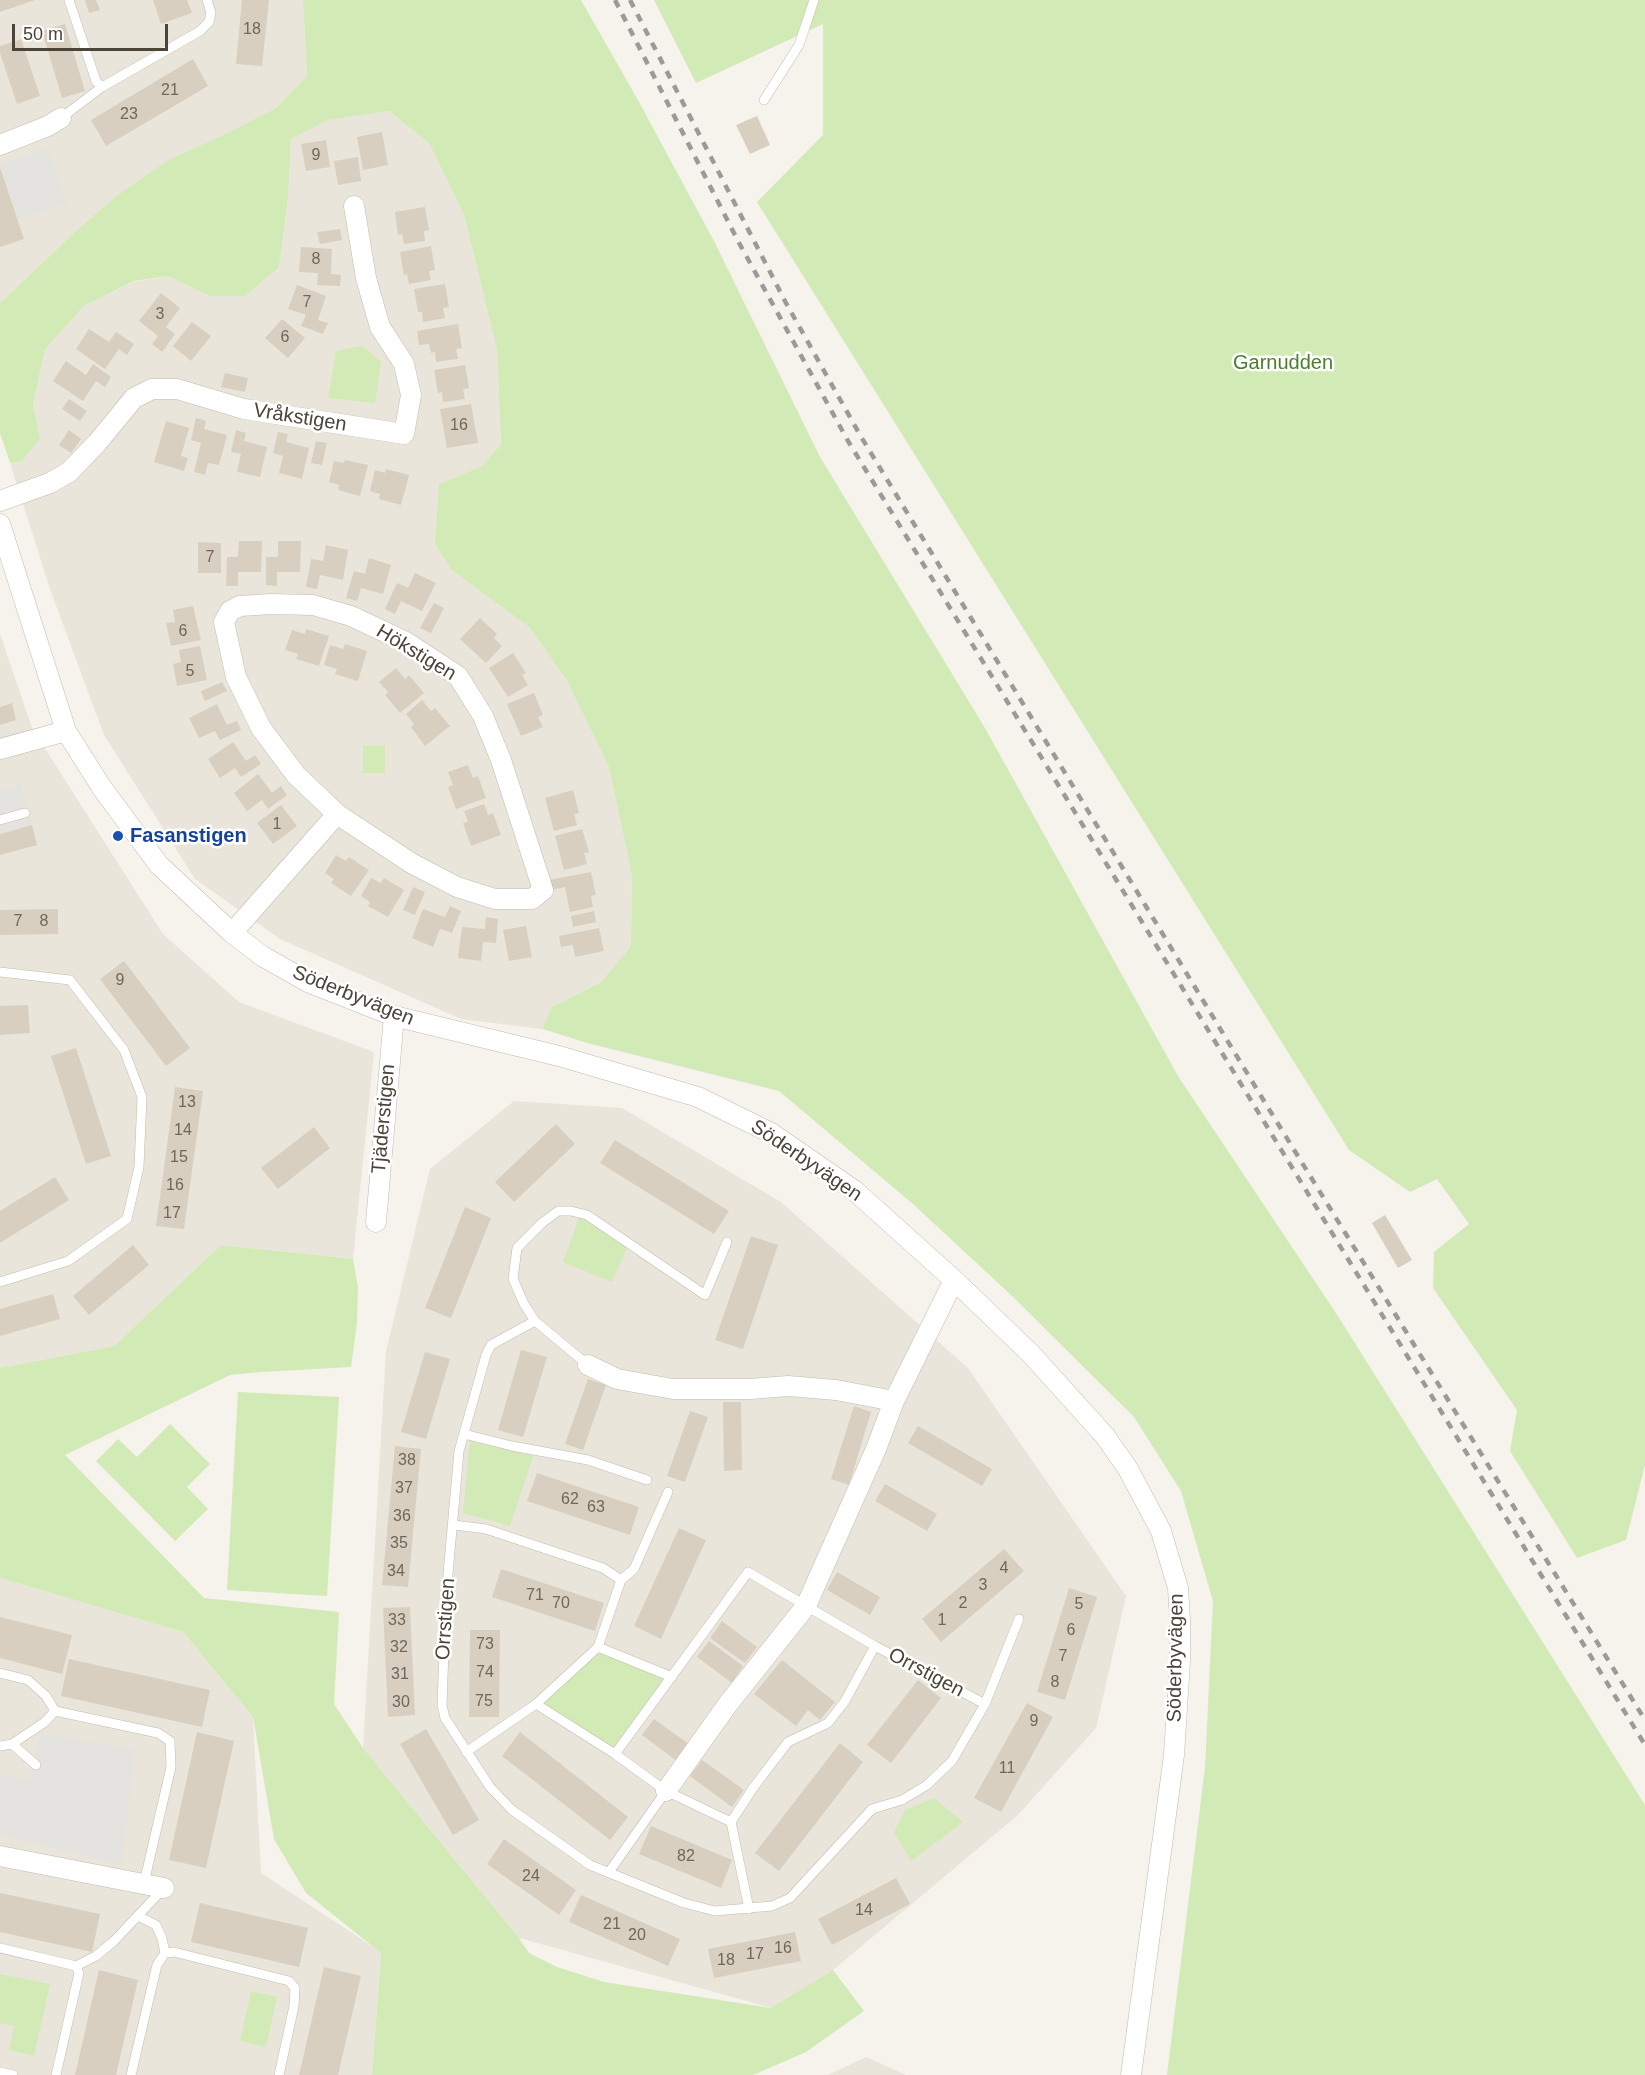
<!DOCTYPE html>
<meta charset="utf-8">
<style>
body{margin:0}
#map{position:relative;width:1645px;height:2075px;overflow:hidden;background:#f6f3ec;font-family:Arial,sans-serif}
canvas{display:block}
.scale{position:absolute;left:12px;top:24px;width:156px;height:27px;box-sizing:border-box;border:3px solid #4b4439;border-top:0;padding-left:8px;font-size:18px;line-height:21px;white-space:nowrap;color:#4b4439;-webkit-text-stroke:4px #fff;paint-order:stroke}
</style>
<div id="map">
<canvas width="1645" height="2075"></canvas>
<div class="scale">50 m</div>
</div>
<script>
const ctx = document.querySelector('canvas').getContext('2d');
ctx.lineJoin = 'round';
function paint(path, color) { ctx.fillStyle = color; ctx.fill(path, 'evenodd'); }
const toPath = rows => new Path2D(rows.map(r => 'M' + r).join(''));
function stroke(path, color, width, dash) { ctx.strokeStyle = color; ctx.lineWidth = width; ctx.lineCap = dash ? 'butt' : 'round'; ctx.setLineDash(dash || []); ctx.stroke(path); }
function drawText(font, color, halo, rows, align = 'center') {
  ctx.font = font + ' Arial,sans-serif'; ctx.lineWidth = 5; ctx.setLineDash([]); ctx.textBaseline = 'middle'; ctx.strokeStyle = halo; ctx.fillStyle = color; for (const [text, x, y, turn = 0] of rows) {
    ctx.save(); ctx.translate(x, y); ctx.rotate((+turn || 0) * Math.PI / 180); ctx.textAlign = isNaN(turn) ? turn : align; if (halo) ctx.strokeText(text, 0, 0); ctx.fillText(text, 0, 0); ctx.restore();
  }
}
paint(toPath([
 [0,0,303,0,307,76,276,108,223,135,170,159,116,196,76,231,0,303],
 [389,111,429,143,464,215,497,350,501,444,482,466,439,484,452,570,530,628,566,679,609,767,632,876,631,946,602,981,552,1007,549,1030,461,1019,280,939,195,879,104,735,50,589,10,463,22,461,40,439,33,405,45,348,84,306,133,282,168,276,210,296,279,267,288,198,291,139,328,120],
 [0,634,32,728,163,934,239,1002,374,1052,353,1259,221,1245,114,1346,0,1368],
 [514,1101,622,1108,781,1202,968,1368,1126,1596,1096,1728,1017,1816,833,1970,772,2008,519,1938,363,1748,386,1351,430,1169],
 [0,1578,183,1632,253,1717,261,1873,381,1952,372,2075,0,2075],
 [866,2057,906,2075,828,2075]
]), '#eae5da');
paint(toPath([
 [303,0,581,0,639,102,714,241,820,457,985,728,1178,1076,1336,1313,1645,1805,1645,2075,1167,2075,1205,1767,1213,1601,1181,1491,1134,1417,1011,1295,913,1204,779,1091,587,1043,543,1029,552,1007,601,982,631,946,632,876,609,767,566,679,530,628,452,570,435,544,439,484,482,466,501,444,497,350,464,215,429,143,389,111,328,120,291,139,288,198,279,267,245,296,210,296,168,276,134,281,84,306,45,349,33,405,40,439,22,461,10,463,0,433,0,303,76,231,116,196,170,159,223,135,276,108,307,76],
 [654,0,1645,0,1645,1465,1626,1540,1577,1558,1510,1451,1517,1410,1433,1288,1434,1252,1469,1224,1437,1179,1410,1192,1349,1150,757,202,823,135,823,24,696,83],
 [362,346,381,362,375,403,328,398,336,351],
 [385,745,385,773,363,773,363,746],
 [580,1215,628,1245,612,1282,563,1262],
 [221,1245,353,1259,358,1287,357,1323,351,1367,261,1372,230,1375,65,1455,204,1598,339,1612,334,1704,363,1748,519,1938,529,1953,557,1967,604,1982,771,2008,833,1970,864,2011,806,2052,753,2075,372,2075,381,1953,306,1893,274,1839,253,1717,183,1632,0,1578,0,1368,114,1346],
 [238,1392,339,1397,327,1596,227,1590],
 [170,1424,210,1464,187,1487,208,1509,175,1541,96,1461,118,1439,137,1457],
 [470,1441,533,1456,510,1526,463,1513],
 [598,1647,672,1677,615,1754,536,1705],
 [934,1798,963,1822,911,1861,894,1832,905,1810],
 [0,1974,50,1984,34,2056,9,2050,14,2026,0,2023],
 [251,1991,277,1997,266,2047,240,2041]
]), '#d2eab5');
paint(toPath([
 [48,149,67,204,18,220,0,165],
 [21,785,32,825,0,834,0,791],
 [40,1734,135,1749,122,1865,0,1835,0,1774,30,1781]
]), '#e5e3e0');
paint(toPath([
 [0,0,35,0,0,12],
 [85,0,96,0,100,10,89,13],
 [153,0,187,0,192,13,161,24],
 [242,0,269,0,262,66,236,64],
 [65,24,85,91,62,98,42,31],
 [21,39,40,96,17,104,0,53,0,46],
 [193,59,208,86,106,146,91,120],
 [757,116,770,145,750,154,736,125],
 [382,132,388,165,363,170,357,137],
 [326,140,330,167,306,171,301,144],
 [358,157,361,181,338,185,334,161],
 [0,167,24,239,0,247],
 [425,207,429,230,424,231,425,241,404,244,402,234,398,235,395,212],
 [340,229,342,240,320,244,317,232],
 [431,246,435,270,429,271,431,280,409,284,407,274,404,275,400,252],
 [301,247,332,249,331,274,341,275,340,286,317,285,318,273,299,272],
 [445,284,449,307,443,308,445,318,423,322,422,312,418,312,414,289],
 [297,285,326,296,318,320,328,323,323,334,301,326,306,315,288,309],
 [161,293,180,308,166,327,175,334,162,352,152,344,158,336,139,321],
 [282,319,305,338,288,358,265,338],
 [192,322,211,336,191,361,173,346],
 [458,324,462,348,456,349,458,359,436,362,435,352,431,353,429,344,419,345,417,331],
 [89,329,109,342,116,332,134,344,127,355,119,349,105,369,76,349],
 [66,361,86,375,93,364,111,377,105,387,96,381,83,401,53,381],
 [465,365,469,388,463,389,465,399,443,402,442,392,438,393,434,370],
 [225,373,248,378,245,392,221,387],
 [69,399,87,411,80,421,62,409],
 [471,404,478,443,447,448,440,409],
 [196,418,206,421,204,429,227,435,219,465,208,463,205,475,194,472,201,443,191,440],
 [166,421,189,428,181,456,188,458,184,471,154,462],
 [69,430,81,439,71,453,59,445],
 [236,430,246,433,244,441,267,447,260,477,237,472,241,454,231,452],
 [278,432,288,434,286,442,309,448,302,479,279,473,283,456,273,453],
 [316,441,327,443,322,465,311,463],
 [345,460,368,465,360,496,338,490,339,485,329,482,334,461,344,463],
 [386,469,409,475,401,505,379,499,380,494,370,491,375,470,385,473],
 [239,541,262,541,261,572,238,572,238,586,226,586,227,557,238,557],
 [278,541,301,541,300,572,277,572,277,586,266,585,266,557,278,557],
 [198,542,221,543,221,573,198,573],
 [326,545,348,550,343,580,320,575,317,589,306,587,311,559,323,561],
 [369,558,391,565,383,594,361,588,357,601,346,598,354,571,365,574],
 [415,573,436,583,422,611,401,601,395,614,385,609,397,583,408,588],
 [434,603,444,608,431,633,420,628],
 [193,606,201,640,171,646,166,623,175,622,173,610],
 [480,618,497,634,494,638,502,646,486,663,460,639],
 [306,629,329,636,319,666,296,659,298,654,285,650,292,630,305,634],
 [345,644,367,651,358,681,335,674,337,669,324,665,330,645,343,649],
 [200,646,207,680,177,686,173,664,181,662,179,650],
 [513,653,526,673,522,675,528,685,508,697,489,668],
 [396,668,405,679,409,675,424,693,400,713,385,695,388,692,379,682],
 [222,682,227,691,205,701,201,691],
 [534,693,543,715,538,717,543,727,521,736,507,704],
 [422,700,431,711,435,708,450,726,425,746,411,727,414,724,406,714],
 [12,703,16,720,0,725,0,707],
 [217,704,227,725,237,721,241,730,220,740,215,731,199,738,189,718],
 [233,742,246,761,255,755,261,764,241,777,235,768,220,778,208,759],
 [468,765,473,778,478,776,486,798,456,809,448,787,453,785,448,772],
 [258,774,272,793,281,786,287,795,268,809,262,800,247,811,234,793],
 [573,790,579,813,574,814,577,825,554,831,545,798],
 [484,804,488,815,493,813,501,835,471,846,463,823,468,822,464,811],
 [281,805,297,826,273,844,257,823],
 [32,825,37,845,0,855,0,834],
 [582,829,589,852,584,853,587,864,564,870,555,836],
 [336,855,346,861,349,857,369,870,351,896,331,883,334,879,325,873],
 [591,872,596,895,591,896,593,907,570,912,565,887,551,890,549,880],
 [371,878,381,883,384,878,404,890,388,917,368,906,370,902,361,896],
 [413,887,425,892,415,915,403,910],
 [450,906,461,911,452,933,440,929,433,947,412,938,423,909,445,917],
 [58,909,58,934,0,935,0,910],
 [594,911,596,922,573,927,571,916],
 [486,917,498,919,496,943,483,942,481,961,458,958,462,927,485,929],
 [526,926,532,957,509,961,503,930],
 [599,928,604,951,575,957,573,945,561,947,559,936],
 [124,961,190,1048,166,1066,100,979],
 [28,1005,30,1033,0,1035,0,1006],
 [76,1048,111,1156,86,1164,51,1056],
 [175,1087,203,1091,184,1229,156,1226],
 [556,1124,575,1144,514,1202,495,1182],
 [314,1127,330,1148,278,1189,261,1168],
 [615,1140,729,1211,714,1234,600,1163],
 [55,1177,69,1200,0,1243,0,1211],
 [465,1207,491,1218,451,1318,425,1308],
 [1385,1215,1412,1260,1398,1268,1372,1223],
 [751,1236,778,1245,743,1349,715,1340],
 [133,1245,149,1265,89,1315,73,1296],
 [53,1294,60,1319,0,1336,0,1309],
 [521,1350,547,1357,523,1437,498,1430],
 [425,1352,450,1359,426,1439,401,1432],
 [588,1379,606,1385,583,1450,565,1444],
 [723,1402,741,1402,742,1470,724,1471],
 [854,1406,871,1412,849,1485,831,1479],
 [690,1411,708,1417,685,1482,667,1476],
 [918,1426,992,1469,982,1486,908,1443],
 [395,1446,421,1449,408,1587,382,1585],
 [537,1473,639,1507,630,1535,527,1501],
 [885,1484,937,1514,927,1531,875,1501],
 [679,1528,706,1540,661,1639,634,1626],
 [1004,1549,1024,1571,941,1642,922,1619],
 [501,1569,604,1603,595,1631,492,1597],
 [837,1572,880,1597,870,1615,827,1590],
 [1069,1588,1097,1597,1065,1700,1037,1692],
 [410,1607,415,1715,388,1717,383,1608],
 [0,1617,72,1635,62,1674,0,1658],
 [722,1621,757,1647,745,1663,710,1638],
 [470,1630,500,1630,499,1717,469,1717],
 [709,1641,743,1666,732,1683,697,1657],
 [69,1659,210,1690,202,1727,61,1696],
 [782,1660,835,1702,820,1720,808,1710,796,1726,754,1694],
 [918,1680,941,1698,891,1763,867,1745],
 [1027,1703,1053,1717,1001,1812,974,1798],
 [654,1719,689,1744,677,1761,642,1735],
 [426,1729,479,1820,453,1835,400,1744],
 [197,1732,234,1741,206,1868,169,1860],
 [520,1732,628,1817,610,1840,502,1756],
 [840,1743,863,1762,779,1871,755,1853],
 [702,1760,744,1790,732,1807,690,1776],
 [651,1826,732,1860,721,1888,639,1854],
 [504,1839,576,1890,559,1915,487,1864],
 [896,1878,910,1904,832,1945,818,1919],
 [0,1893,100,1914,92,1952,0,1932],
 [581,1895,680,1939,668,1966,569,1922],
 [200,1903,308,1928,299,1967,191,1942],
 [795,1932,801,1961,714,1978,708,1949],
 [324,1967,361,1976,338,2075,299,2075],
 [99,1970,138,1980,116,2075,75,2075]
]), '#d8cfc1');
const service = toPath([
 [69,0,96,81,102,87],
 [764,100,799,45,814,0],
 [61,118,102,87,200,31,209,22,211,13,207,0],
 [0,820,25,813],
 [0,972,70,980,124,1050,142,1097,139,1167,127,1219,68,1261,0,1282],
 [535,1321,491,1345,486,1355,459,1451,446,1596,442,1705,445,1718,490,1787,512,1810,590,1865,684,1903,715,1911,772,1906,790,1898,872,1809,902,1800,927,1785,952,1761,985,1704,1019,1619],
 [588,1365,535,1321,524,1304,513,1279,517,1248,542,1223,558,1211,571,1211,587,1215,705,1295,727,1242],
 [464,1434,512,1446,588,1460,647,1480],
 [454,1525,486,1529,603,1568,621,1580],
 [598,1647,672,1677],
 [0,1673,28,1680,46,1696,55,1711,158,1733,170,1741,171,1767,144,1883],
 [536,1704,615,1754,666,1791,731,1822],
 [12,1744,36,1765],
 [0,1746,12,1744,45,1722,55,1711],
 [466,1752,536,1704,598,1647,621,1580,634,1569,668,1492],
 [615,1754,748,1572,875,1646,985,1704],
 [609,1872,666,1791],
 [749,1909,731,1822,753,1788,788,1742,828,1723,845,1701,875,1646],
 [138,1916,156,1925,162,1938,165,1953],
 [0,1948,76,1966,79,1973,56,2075],
 [76,1966,96,1956,114,1941,163,1889],
 [0,2072,13,2075],
 [131,2075,157,1965,165,1953,174,1952,289,1981,295,1988,294,2006,279,2075]
]);
const minor = toPath([
 [0,145,48,126,61,118],
 [0,501,50,483,69,472,97,443,134,398,152,389,177,389,244,409,404,434,411,395,404,364,380,327,366,278,354,206],
 [0,524,66,731,102,788,159,865,232,933,262,956,310,983,394,1016,559,1056,698,1097,771,1133,855,1191,954,1280,1031,1354,1105,1436,1128,1469,1161,1531,1178,1588,1180,1620,1180,1661,1174,1755,1131,2075],
 [0,749,66,731],
 [232,933,337,814,411,863,457,887,495,899,532,899,543,890,501,760,483,716,458,676,406,642,351,616,313,605,271,604,240,606,230,611,224,622,236,677,261,728,296,775,337,814],
 [376,1222,394,1016],
 [588,1365,617,1379,673,1389,750,1389,788,1386,836,1390,894,1401],
 [666,1791,728,1704,806,1606,876,1449,894,1401,954,1280],
 [0,1856,164,1888]
]);
stroke(service, '#c2bbae', 10);
stroke(minor, '#c2bbae', 21);
stroke(service, '#fff', 9);
stroke(minor, '#fff', 20);
stroke(toPath([
 [615,0,738,241,848,441,1645,1745],
 [630,0,786,303,860,435,1264,1101,1645,1720]
]), '#9a9a9a', 4.5, [8, 8]);
for (const [x, y, r, color] of [
 [118,836,6,"#1a4fb4"]
]) { const dot = new Path2D(); dot.arc(x, y, r, 0, 2 * Math.PI); ctx.fillStyle = color; ctx.fill(dot); stroke(dot, '#fff', 2); }
drawText('16px', '#6e675b', null, [
 ["18",252,30],
 ["21",170,91],
 ["23",129,115],
 ["9",316,156],
 ["8",316,260],
 ["7",307,303],
 ["3",160,315],
 ["6",285,338],
 ["16",459,426],
 ["7",210,558],
 ["6",183,632],
 ["5",190,672],
 ["1",277,825],
 ["7",18,922],
 ["8",44,922],
 ["9",120,981],
 ["13",187,1103],
 ["14",183,1131],
 ["15",179,1158],
 ["16",175,1186],
 ["17",172,1214],
 ["38",407,1461],
 ["37",404,1489],
 ["62",570,1500],
 ["63",596,1508],
 ["36",402,1517],
 ["35",399,1544],
 ["4",1004,1569],
 ["34",396,1572],
 ["3",983,1586],
 ["71",535,1596],
 ["70",561,1604],
 ["2",963,1604],
 ["5",1079,1605],
 ["33",397,1621],
 ["1",942,1621],
 ["6",1071,1631],
 ["73",485,1645],
 ["32",399,1648],
 ["7",1063,1657],
 ["74",485,1673],
 ["31",400,1675],
 ["8",1055,1683],
 ["75",484,1702],
 ["30",401,1703],
 ["9",1034,1722],
 ["11",1007,1769],
 ["82",686,1857],
 ["24",531,1877],
 ["14",864,1911],
 ["21",612,1925],
 ["20",637,1936],
 ["16",783,1949],
 ["17",755,1955],
 ["18",726,1961]
]);
drawText('20px', '#4a7f2a', '#fff', [
 ["Garnudden",1283,363]
]);
drawText('20px', '#4b4439', '#fff', [
 ["Vråkstigen",300,418,9],
 ["Hökstigen",416,653,31],
 ["Söderbyvägen",353,996,22],
 ["Tjäderstigen",384,1119,-85],
 ["Söderbyvägen",806,1161,34],
 ["Orrstigen",446,1619,-86],
 ["Söderbyvägen",1176,1658,-89],
 ["Orrstigen",926,1673,28]
]);
drawText('bold 20px', '#164399', '#fff', [
 ["Fasanstigen",130,836]
], 'left');
</script>
